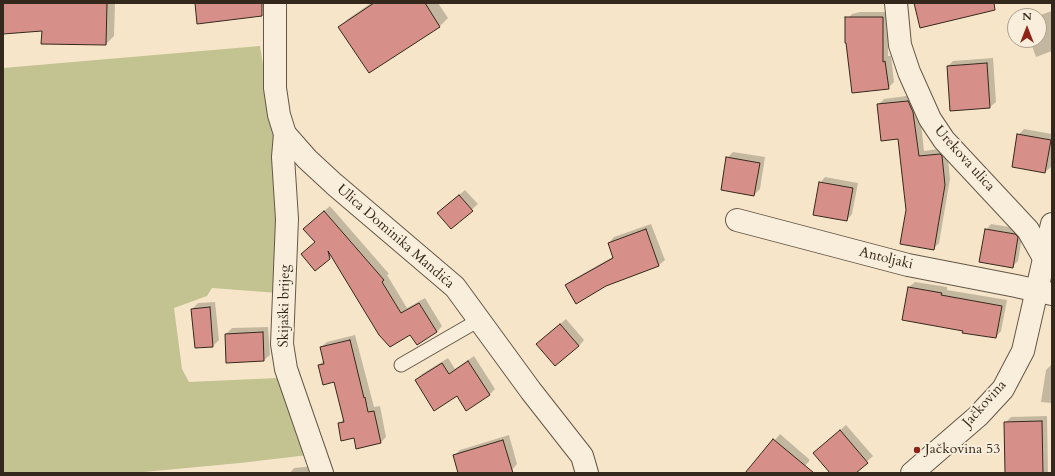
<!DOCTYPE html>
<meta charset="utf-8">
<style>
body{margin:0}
#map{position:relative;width:1055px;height:476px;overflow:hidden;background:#f6e5c9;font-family:Cardo,serif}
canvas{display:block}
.frame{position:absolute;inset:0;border:4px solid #34281c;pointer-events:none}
.north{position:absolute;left:1007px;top:8px;width:40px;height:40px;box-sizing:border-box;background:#f9eedc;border:1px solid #aa9f8f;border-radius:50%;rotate:0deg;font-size:11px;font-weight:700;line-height:16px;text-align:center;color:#34281c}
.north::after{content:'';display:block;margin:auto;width:14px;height:18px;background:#8f2418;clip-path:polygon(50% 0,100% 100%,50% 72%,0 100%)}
</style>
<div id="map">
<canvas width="1055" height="476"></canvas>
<div class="frame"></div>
<div class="north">N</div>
</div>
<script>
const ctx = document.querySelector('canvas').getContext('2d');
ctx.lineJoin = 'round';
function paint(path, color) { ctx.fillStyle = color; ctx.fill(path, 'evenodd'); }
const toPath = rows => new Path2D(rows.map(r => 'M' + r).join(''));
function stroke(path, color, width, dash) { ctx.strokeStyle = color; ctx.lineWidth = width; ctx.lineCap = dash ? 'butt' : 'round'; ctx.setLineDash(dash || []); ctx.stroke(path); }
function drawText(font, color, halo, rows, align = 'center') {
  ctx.font = font + ' Cardo,serif'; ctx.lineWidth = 4; ctx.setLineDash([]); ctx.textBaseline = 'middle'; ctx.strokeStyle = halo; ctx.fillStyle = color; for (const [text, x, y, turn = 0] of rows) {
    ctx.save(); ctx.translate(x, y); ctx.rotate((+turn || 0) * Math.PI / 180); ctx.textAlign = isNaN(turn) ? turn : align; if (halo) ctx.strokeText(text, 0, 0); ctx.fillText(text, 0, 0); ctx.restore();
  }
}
paint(toPath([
 [260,46,279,164,278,293,212,288,207,296,174,308,182,369,189,382,278,378,308,455,240,463,133,473,3,473,3,68]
]), '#c3c291');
paint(toPath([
 [3,3,115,3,114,36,106,44,43,30,3,33],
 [371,3,438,3,448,18,440,26,369,72,339,27,348,19],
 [1052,11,1052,51,1036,57,1030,40,1039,40,1039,16,1037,16],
 [860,12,889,12,888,56,891,56,894,82,888,88,846,20,852,14],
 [993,58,996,102,990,107,948,66,953,61],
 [914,95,919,106,924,151,945,148,947,150,950,179,939,243,934,248,907,210,899,138,878,105,884,99],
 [1024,129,1052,134,1051,167,1045,172,1018,135],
 [733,152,765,157,760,189,754,195,727,158],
 [825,177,858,183,852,214,847,220,820,183],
 [465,190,478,204,451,228,444,207],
 [330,206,389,274,387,275,407,308,425,298,442,326,437,332,411,333,332,255,329,258,316,242,310,223],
 [651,224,665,260,659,265,606,285,566,285,572,280,614,256,609,243,614,237],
 [991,224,1021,229,1023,231,1018,261,1012,267,986,230],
 [915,282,947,287,947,290,1007,300,1001,331,996,337,964,330,909,287],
 [215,302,219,340,213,346,196,347,192,309,198,303],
 [566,319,584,340,579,346,543,338],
 [268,327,270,355,264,360,226,334,232,328],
 [355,335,374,407,380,406,386,437,381,442,355,437,339,424,344,418,335,381,319,365,324,360,321,347,327,342],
 [474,356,495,389,489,395,416,380,422,374,448,358,455,369],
 [1052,364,1052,403,1041,402,1046,370],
 [1047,416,1048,473,1006,473,1005,423,1011,417],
 [846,425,873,456,854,473,831,473,814,453],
 [780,434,810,460,799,473,747,473],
 [509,435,517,464,512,470,502,473,459,473,454,456,460,450],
 [314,466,318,473,290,473,294,468]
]), '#0003');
const building = toPath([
 [3,3,107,3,106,45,41,44,42,31,3,34,3,3],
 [195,3,262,3,262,16,197,24,195,3],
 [374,3,425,3,440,27,369,73,338,27,374,3],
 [914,3,994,3,995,10,920,28,914,3],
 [845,17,883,17,883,62,885,61,889,89,852,93,846,43,845,43,845,17],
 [987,63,990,108,950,111,947,66,987,63],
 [908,101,913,112,919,156,940,154,942,156,945,185,934,250,900,244,906,210,898,139,881,141,877,104,908,101],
 [1017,134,1051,140,1045,173,1012,167,1017,134],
 [726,157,760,163,754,196,721,190,726,157],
 [819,182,853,188,847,221,813,215,819,182],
 [459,195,473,211,451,229,437,213,459,195],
 [324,211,384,280,382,282,401,313,419,303,437,332,417,345,410,335,390,347,379,335,328,251,330,259,315,271,301,254,315,242,303,229,324,211],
 [646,229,659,266,606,286,576,304,565,285,613,258,608,243,646,229],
 [985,229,1015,234,1018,237,1013,268,979,262,985,229],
 [908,287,942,293,941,295,1002,306,996,338,962,333,963,331,902,320,908,287],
 [210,307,213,347,195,348,191,309,210,307],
 [560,324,579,346,555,366,536,344,560,324],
 [263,332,264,361,226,363,225,334,263,332],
 [350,340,364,398,365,397,368,412,374,411,381,443,356,449,354,438,341,441,338,423,344,422,334,382,323,385,318,365,324,364,320,347,350,340],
 [468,361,490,395,466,411,457,396,434,411,415,380,442,363,449,374,468,361],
 [1042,421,1043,473,1005,473,1004,422,1042,421],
 [840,430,868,463,856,473,830,473,813,453,840,430],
 [773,439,814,473,745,473,773,439],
 [503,440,513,473,458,473,453,455,503,440]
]);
paint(building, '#d79089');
stroke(building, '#34281c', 1);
const service = toPath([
 [401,365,479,320]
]);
const minor = toPath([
 [896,3,900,45,909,72,930,119,944,140,1028,230,1044,258],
 [285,134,283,157,287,219,282,344,286,369,322,473],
 [737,220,908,265,1016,286,1052,294]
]);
const tertiary = toPath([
 [275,3,275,88,279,115,285,134,307,159,334,184,455,287,531,391,582,456,587,473],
 [912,473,978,416,1003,389,1023,351,1052,224]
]);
stroke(service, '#645747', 15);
stroke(minor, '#645747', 24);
stroke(tertiary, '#645747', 24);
stroke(service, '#f9eedc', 13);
stroke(minor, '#f9eedc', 22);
stroke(tertiary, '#f9eedc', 22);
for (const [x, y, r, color] of [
 [917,450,4,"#8f2418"]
]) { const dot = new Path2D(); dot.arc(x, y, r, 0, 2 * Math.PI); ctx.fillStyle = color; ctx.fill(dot); stroke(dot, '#f9eedc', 1.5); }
drawText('14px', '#34281c', '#f9eedc', [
 ["Urekova ulica",964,159,48],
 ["Ulica Dominika Mandića",395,237,41],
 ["Antoljaki",886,259,14],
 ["Skijaški brijeg",285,306,-89],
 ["Jačkovina",985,404,-48]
]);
drawText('14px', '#34281c', '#f9eedc', [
 ["Jačkovina 53",925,450]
], 'left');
</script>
